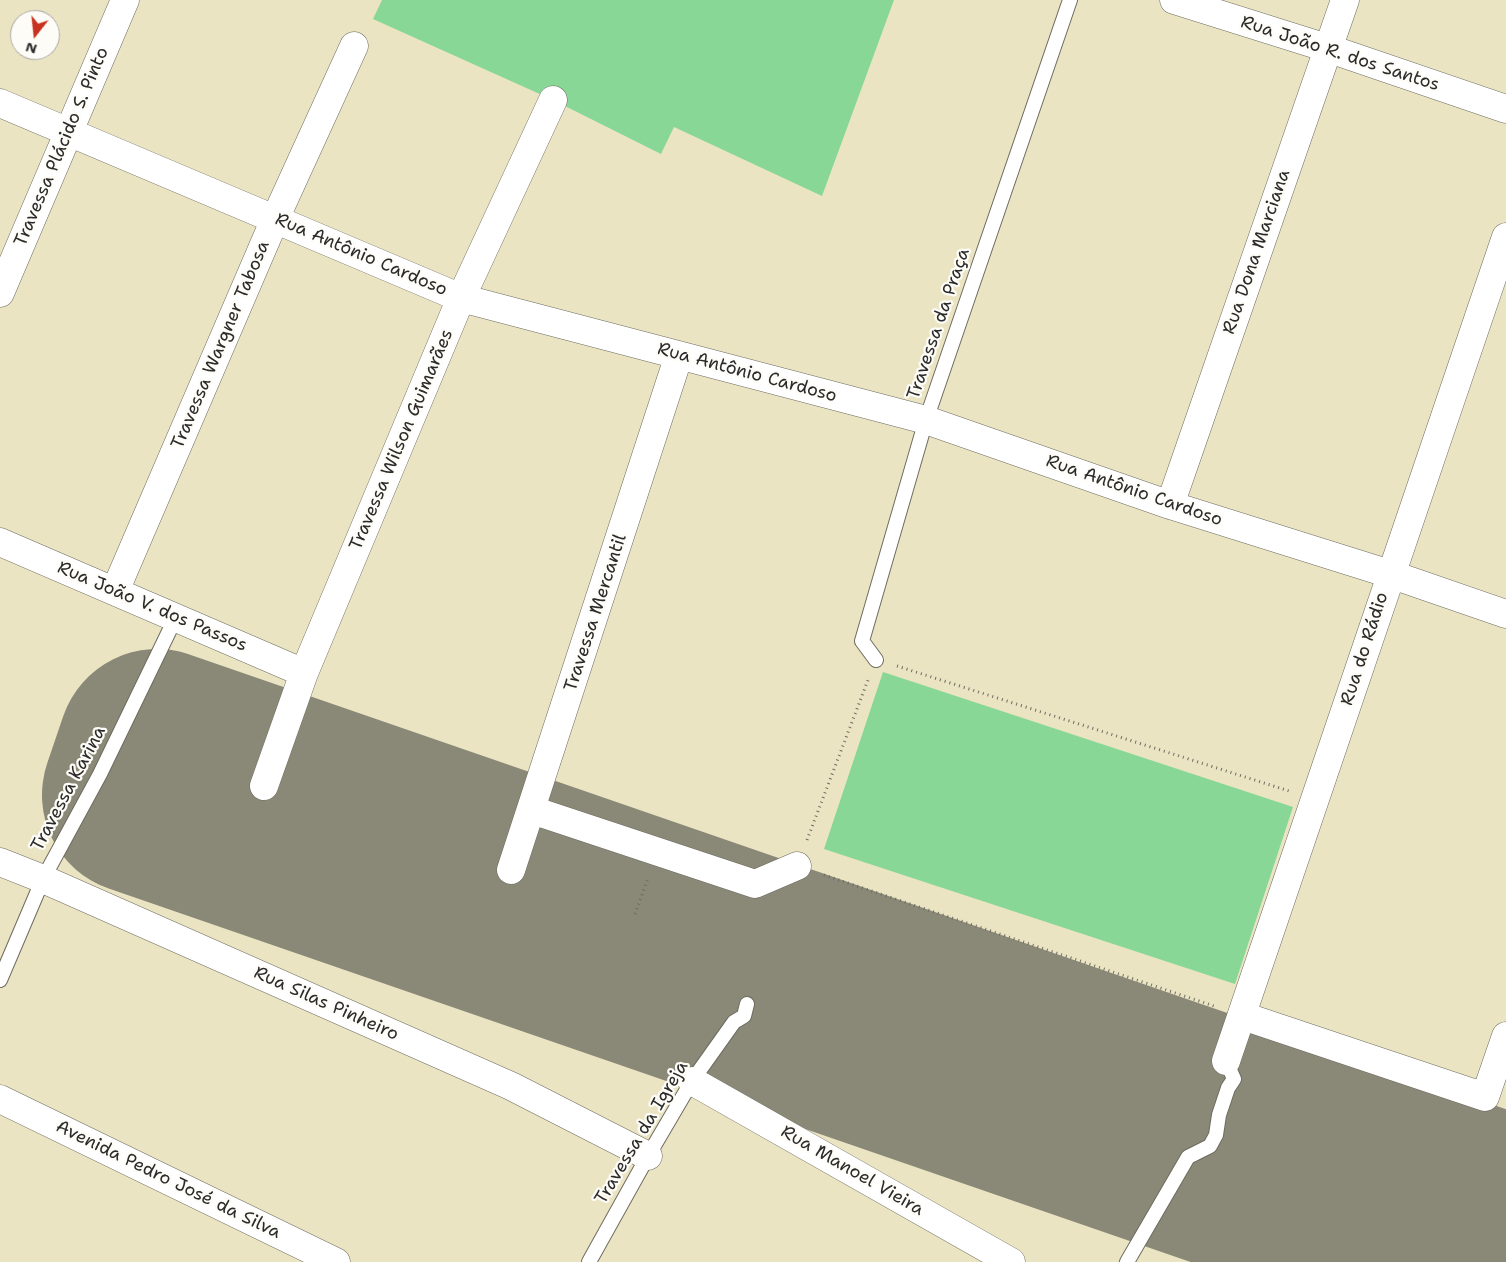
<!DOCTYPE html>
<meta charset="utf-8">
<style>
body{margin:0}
#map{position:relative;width:1506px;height:1262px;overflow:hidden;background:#eae4c3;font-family:"Shantell Sans",sans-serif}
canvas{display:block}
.north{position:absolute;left:10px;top:10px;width:50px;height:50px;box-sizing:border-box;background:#fdfcf7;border:1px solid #a9a8a5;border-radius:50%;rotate:196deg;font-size:14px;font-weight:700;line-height:20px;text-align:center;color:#2b2b2b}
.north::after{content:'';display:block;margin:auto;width:18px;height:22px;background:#c8321e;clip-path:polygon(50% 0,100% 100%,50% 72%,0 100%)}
</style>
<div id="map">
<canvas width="1506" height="1262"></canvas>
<div class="north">N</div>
</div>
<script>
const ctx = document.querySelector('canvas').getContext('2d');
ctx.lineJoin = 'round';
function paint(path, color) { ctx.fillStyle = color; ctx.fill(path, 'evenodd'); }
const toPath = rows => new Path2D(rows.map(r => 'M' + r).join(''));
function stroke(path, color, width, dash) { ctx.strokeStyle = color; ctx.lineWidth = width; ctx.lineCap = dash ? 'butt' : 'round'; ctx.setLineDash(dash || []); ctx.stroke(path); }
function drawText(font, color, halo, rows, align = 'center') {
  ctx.font = font + ' "Shantell Sans",sans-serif'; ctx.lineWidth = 4.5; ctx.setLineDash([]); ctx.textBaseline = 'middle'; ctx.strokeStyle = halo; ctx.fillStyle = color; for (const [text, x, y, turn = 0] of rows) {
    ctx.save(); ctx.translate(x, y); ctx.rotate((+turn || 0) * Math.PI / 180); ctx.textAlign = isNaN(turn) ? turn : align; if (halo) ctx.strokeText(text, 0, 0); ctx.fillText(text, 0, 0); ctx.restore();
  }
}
paint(toPath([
 [382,0,894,0,822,196,674,127,661,154,553,100,373,19],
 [883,672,1293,807,1235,984,824,849]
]), '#88d797');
stroke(toPath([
 [1494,1262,141,795,157,748,1506,1214]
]), '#8a8877', 198);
const service = toPath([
 [876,660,862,641,926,420,1070,0],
 [0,980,43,879,100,774,176,617],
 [589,1262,648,1156,692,1081,734,1022,744,1016,747,1004],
 [1127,1262,1188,1157,1210,1146,1216,1135,1219,1115,1228,1088,1234,1079,1226,1061]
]);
const minor = toPath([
 [1174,0,1327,48,1506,109],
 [0,103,461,298,926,420,1170,505,1390,574,1506,614],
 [0,293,125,0],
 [1170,505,1345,0],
 [0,542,304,673],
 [115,591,275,219,354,46],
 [264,786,304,673,461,298,553,100],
 [532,810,755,884,797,866],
 [0,862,43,879,511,1086,648,1156],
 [511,870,679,355],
 [1243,1016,1485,1097,1506,1036],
 [1226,1061,1506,237],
 [692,1081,1011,1262],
 [0,1099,336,1262]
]);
stroke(service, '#6e6c60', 16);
stroke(minor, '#6e6c60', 29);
stroke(toPath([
 [897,666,1289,791],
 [807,840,868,680],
 [824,875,1214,1006],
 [635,914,648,878]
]), '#6e6c60', 3, [1, 4]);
stroke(service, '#fff', 14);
stroke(minor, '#fff', 28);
drawText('18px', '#2b2b2b', '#fdfcf7', [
 ["Rua João R. dos Santos",1340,54,18],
 ["Travessa Plácido S. Pinto",62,147,-67],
 ["Rua Dona Marciana",1257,252,-71],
 ["Rua Antônio Cardoso",361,255,23],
 ["Travessa da Praça",939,324,-71],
 ["Travessa Wargner Tabosa",221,345,-67],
 ["Rua Antônio Cardoso",747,373,15],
 ["Travessa Wilson Guimarães",402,440,-67],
 ["Rua Antônio Cardoso",1134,491,19],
 ["Rua João V. dos Passos",152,607,23],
 ["Travessa Mercantil",596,613,-72],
 ["Rua do Rádio",1365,649,-72],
 ["Travessa Karina",69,789,-62],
 ["Rua Silas Pinheiro",326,1004,24],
 ["Travessa da Igreja",642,1133,-59],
 ["Rua Manoel Vieira",852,1171,30],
 ["Avenida Pedro José da Silva",168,1180,26]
]);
</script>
